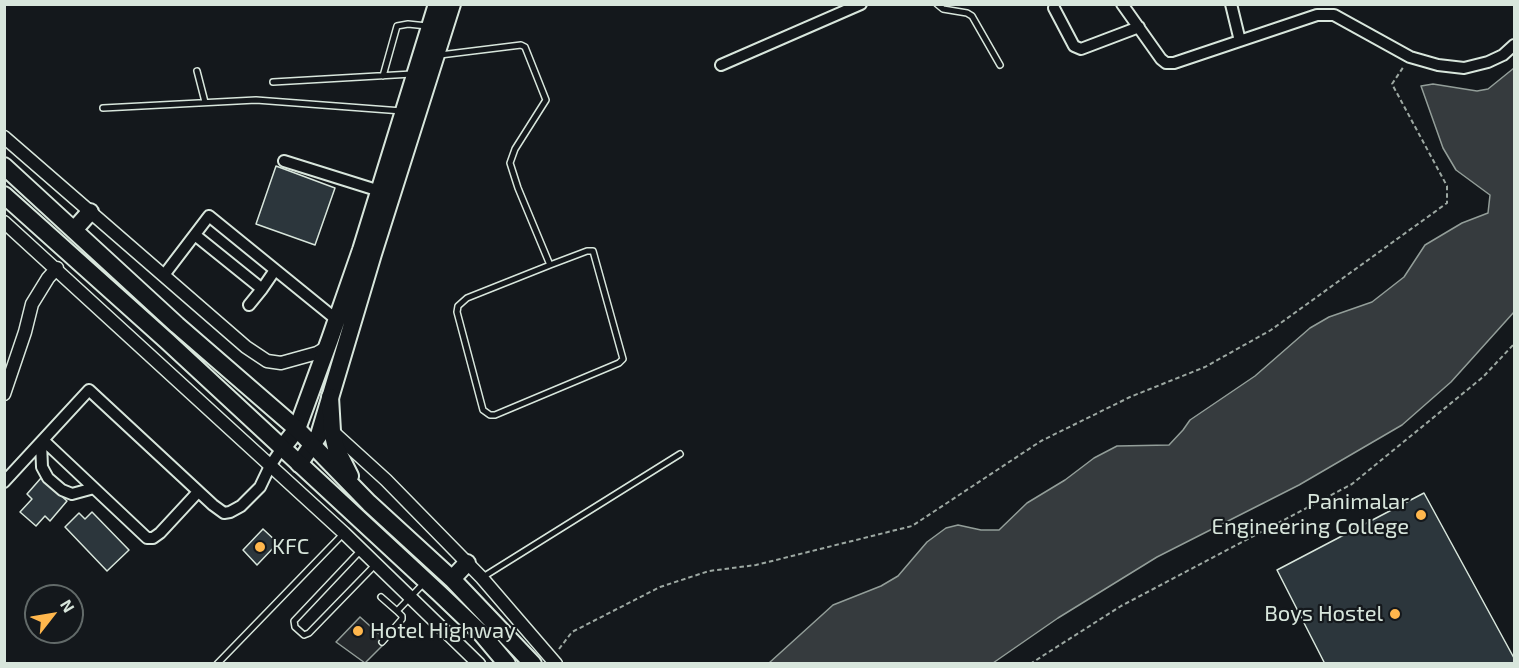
<!DOCTYPE html>
<style>
body{margin:0}
#map{position:relative;width:1519px;height:668px;overflow:hidden;background:#14181c;font-family:"Exo 2",sans-serif}
canvas{display:block}
.frame{position:absolute;inset:0;border:6px solid #d8e6dc;pointer-events:none}
.north{position:absolute;left:24px;top:584px;width:60px;height:60px;box-sizing:border-box;background:#14181c;border:2px solid #626a69;border-radius:50%;rotate:59deg;font-size:16px;font-weight:700;line-height:24px;text-align:center;color:#d8e6dc}
.north::after{content:'';display:block;margin:auto;width:21px;height:27px;background:#ffb74d;clip-path:polygon(50% 0,100% 100%,50% 72%,0 100%)}
</style>
<div id="map">
<canvas width="1519" height="668"></canvas>
<div class="frame"></div>
<div class="north">N</div>
</div>
<script>
const ctx = document.querySelector('canvas').getContext('2d');
ctx.lineJoin = 'round';
function paint(path, color) { ctx.fillStyle = color; ctx.fill(path, 'evenodd'); }
const toPath = rows => new Path2D(rows.map(r => 'M' + r).join(''));
function stroke(path, color, width, dash) { ctx.strokeStyle = color; ctx.lineWidth = width; ctx.lineCap = dash ? 'butt' : 'round'; ctx.setLineDash(dash || []); ctx.stroke(path); }
function drawText(font, color, halo, rows, align = 'center') {
  ctx.font = font + ' "Exo 2",sans-serif'; ctx.lineWidth = 4.5; ctx.setLineDash([]); ctx.textBaseline = 'middle'; ctx.strokeStyle = halo; ctx.fillStyle = color; for (const [text, x, y, turn = 0] of rows) {
    ctx.save(); ctx.translate(x, y); ctx.rotate((+turn || 0) * Math.PI / 180); ctx.textAlign = isNaN(turn) ? turn : align; if (halo) ctx.strokeText(text, 0, 0); ctx.fillText(text, 0, 0); ctx.restore();
  }
}
const parking = toPath([
 [360,617,387,641,365,663,336,642,360,617]
]);
paint(parking, '#24282b');
stroke(parking, '#939e99', 1.5);
const water = toPath([
 [1514,68,1514,312,1451,382,1402,425,1299,485,1157,557,1058,618,993,663,769,663,833,605,881,586,898,576,927,542,946,528,958,525,981,530,999,530,1027,503,1065,480,1094,458,1117,446,1169,445,1183,430,1190,420,1255,376,1310,328,1329,317,1372,302,1404,277,1425,245,1462,223,1488,213,1490,195,1456,170,1443,148,1421,86,1433,84,1477,91,1488,89,1514,68]
]);
paint(water, '#363b3e');
stroke(water, '#939e99', 1.5);
const building = toPath([
 [276,166,335,188,315,245,256,224,276,166],
 [41,478,67,501,50,521,45,516,36,526,20,512,32,499,27,494,41,478],
 [1424,493,1514,658,1514,664,1325,664,1277,570,1424,493],
 [92,512,129,550,107,571,65,527,79,513,85,519,92,512],
 [263,529,278,543,257,565,243,550,263,529]
]);
paint(building, '#2c363c');
stroke(building, '#d8e6dc', 1.5);
const service = toPath([
 [937,4,943,9,967,13,972,16,1000,65],
 [440,55,521,45,525,47,546,100,515,149,510,163,518,188,550,265,467,298,458,306,457,312,483,410,490,415,495,415,619,363,623,359,593,251,587,251,550,265],
 [197,71,205,102],
 [383,76,397,26,408,24,427,26],
 [273,82,412,74],
 [103,108,256,100,402,111],
 [361,550,294,621,295,627,304,635,309,633,375,565],
 [483,577,680,454],
 [381,597,397,611],
 [382,642,402,619,402,616,397,611,424,583],
 [217,664,344,533]
]);
const minor = toPath([
 [1122,4,1161,59,1166,63,1174,63,1317,15,1334,15,1410,57,1438,65,1464,68,1488,62,1503,55,1514,45],
 [1231,4,1240,41],
 [1054,8,1074,46,1081,49,1139,27],
 [721,65,861,4],
 [284,161,383,192],
 [195,235,262,289,275,270],
 [164,275,209,216,337,320],
 [249,305,262,289],
 [43,440,147,538,153,538,160,533,198,492],
 [41,442,42,467,48,478,62,490,72,494,94,488],
 [4,482,89,390,213,505,224,513,230,512,241,506,260,487,270,466,282,448]
]);
const tertiary = toPath([
 [4,137,246,347,267,361,281,363,317,353,324,349,328,342],
 [4,222,344,533,479,664],
 [4,394,25,332,32,304,48,278,57,268],
 [332,431,386,480,482,578,556,664]
]);
const primary = toPath([
 [282,448,297,429,330,339,361,250,437,4],
 [299,464,319,435,373,254,452,4]
]);
const trunk = toPath([
 [4,166,177,325,297,429,369,503,452,579,533,664],
 [4,195,167,341,439,593,481,633,507,664],
 [74,230,90,212],
 [330,397,332,431,336,448,350,476],
 [452,579,467,563]
]);
stroke(service, '#d8e6dc', 8);
stroke(minor, '#d8e6dc', 14);
stroke(tertiary, '#d8e6dc', 15);
stroke(primary, '#d8e6dc', 20);
stroke(trunk, '#d8e6dc', 20);
stroke(toPath([
 [559,649,572,632,660,587,709,571,756,565,912,526,1041,441,1130,397,1205,367,1271,330,1447,203,1447,186,1392,84,1404,66],
 [1030,664,1121,606,1352,484,1483,377,1514,344]
]), '#9da8a2', 2, [4.5, 3]);
stroke(service, '#14181c', 5);
stroke(minor, '#14181c', 10);
stroke(tertiary, '#14181c', 12);
stroke(primary, '#14181c', 16);
stroke(trunk, '#14181c', 16);
for (const [x, y, r, color] of [
 [1421,515,6,"#ffb74d"],
 [260,547,6,"#ffb74d"],
 [1395,614,6,"#ffb74d"],
 [358,631,6,"#ffb74d"]
]) { const dot = new Path2D(); dot.arc(x, y, r, 0, 2 * Math.PI); ctx.fillStyle = color; ctx.fill(dot); stroke(dot, '#14181c', 2); }
drawText('22px', '#d8e6dc', '#14181c', [
 ["Panimalar",1409,502],
 ["Engineering College",1409,527],
 ["KFC",272,547,"left"],
 ["Boys Hostel",1383,614],
 ["Hotel Highway",370,631,"left"]
], 'right');
</script>
